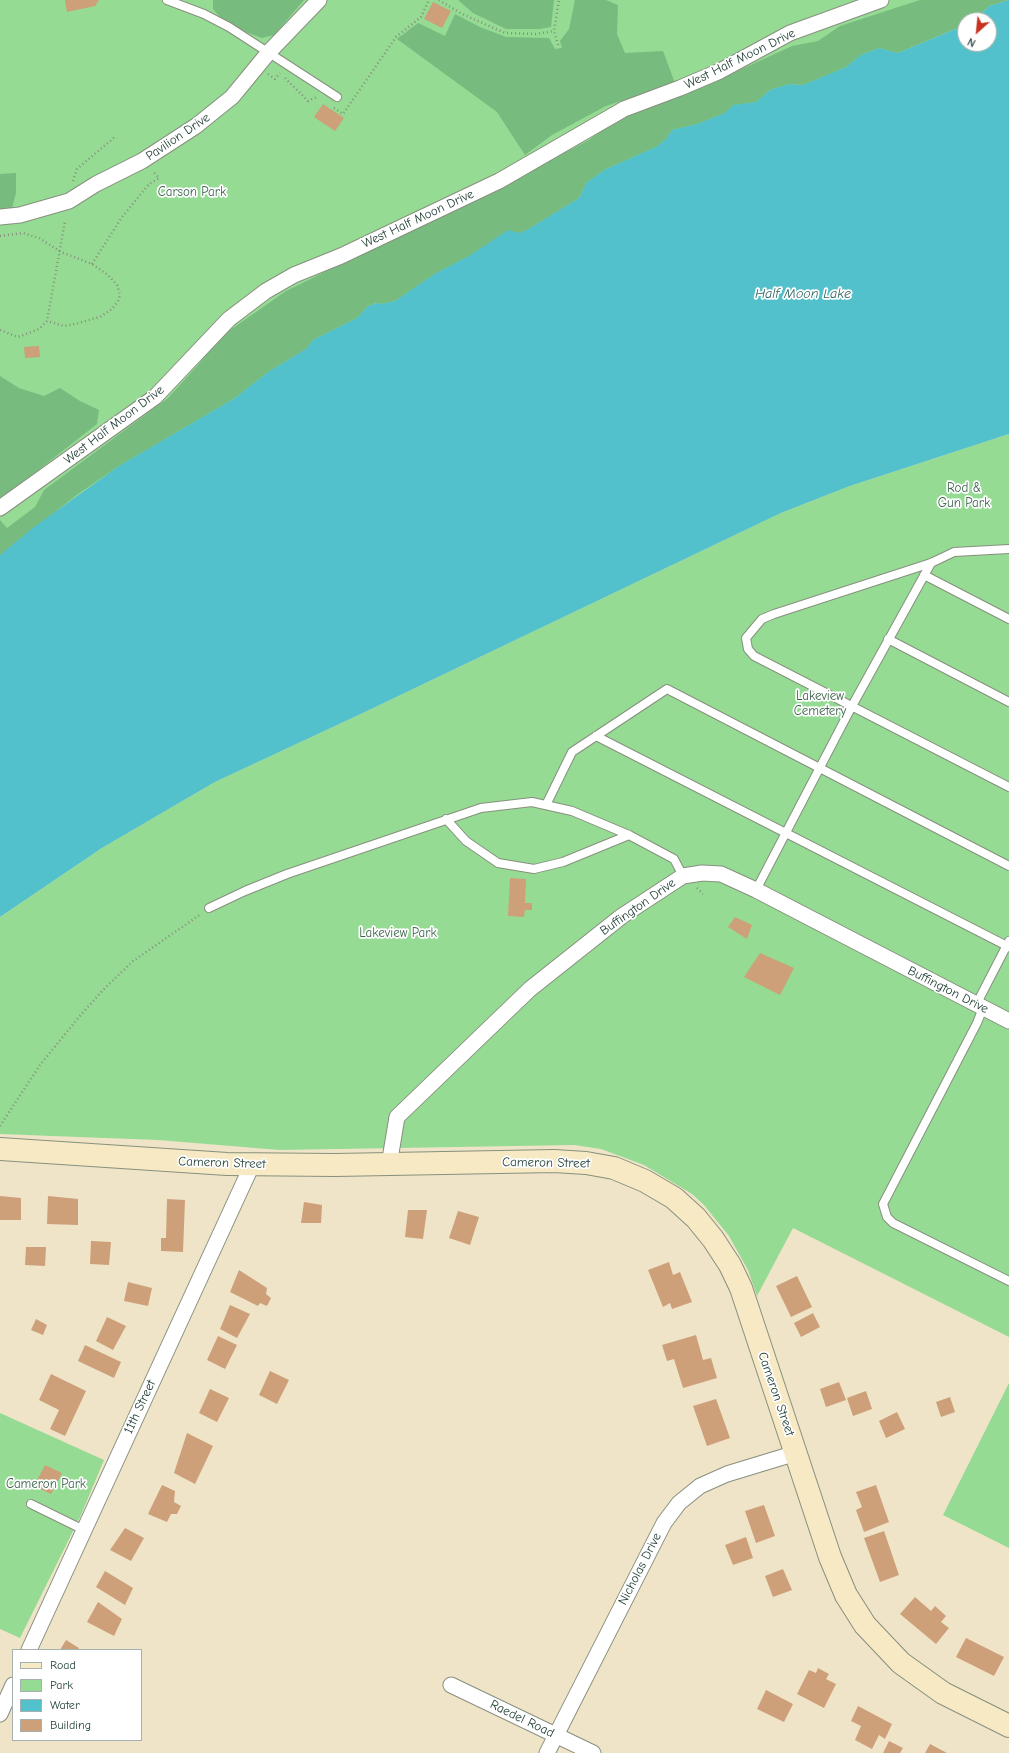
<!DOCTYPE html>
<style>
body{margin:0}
#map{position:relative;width:1009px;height:1753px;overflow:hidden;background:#efe4c8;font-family:"Comic Neue",sans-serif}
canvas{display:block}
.legend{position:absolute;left:12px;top:1649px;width:130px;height:92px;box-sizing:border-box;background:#fff;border:1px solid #a5b1ae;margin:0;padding:5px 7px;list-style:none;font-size:12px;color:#1f3d34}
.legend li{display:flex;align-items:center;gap:8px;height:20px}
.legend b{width:20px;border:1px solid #a5b1ae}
.north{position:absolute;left:957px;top:12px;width:40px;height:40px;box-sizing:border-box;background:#fff;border:1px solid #a5b1ae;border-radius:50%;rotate:207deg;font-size:11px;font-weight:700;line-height:16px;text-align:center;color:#1f3d34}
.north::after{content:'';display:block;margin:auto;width:14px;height:18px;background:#c8321e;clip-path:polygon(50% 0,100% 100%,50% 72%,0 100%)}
</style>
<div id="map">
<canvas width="1009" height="1753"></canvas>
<ul class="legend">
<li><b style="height:5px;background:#f6e9c3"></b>Road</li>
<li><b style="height:11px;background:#95db94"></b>Park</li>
<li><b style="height:11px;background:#53c1cb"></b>Water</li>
<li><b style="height:11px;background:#cda079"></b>Building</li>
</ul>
<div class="north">N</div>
</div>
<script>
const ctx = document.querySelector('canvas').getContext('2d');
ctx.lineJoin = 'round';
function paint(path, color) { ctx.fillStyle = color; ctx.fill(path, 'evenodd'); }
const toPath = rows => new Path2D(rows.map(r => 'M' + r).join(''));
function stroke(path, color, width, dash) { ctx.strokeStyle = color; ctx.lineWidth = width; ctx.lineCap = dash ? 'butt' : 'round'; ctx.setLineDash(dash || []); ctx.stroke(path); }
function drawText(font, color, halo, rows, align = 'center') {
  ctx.font = font + ' "Comic Neue",sans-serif'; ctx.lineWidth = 3.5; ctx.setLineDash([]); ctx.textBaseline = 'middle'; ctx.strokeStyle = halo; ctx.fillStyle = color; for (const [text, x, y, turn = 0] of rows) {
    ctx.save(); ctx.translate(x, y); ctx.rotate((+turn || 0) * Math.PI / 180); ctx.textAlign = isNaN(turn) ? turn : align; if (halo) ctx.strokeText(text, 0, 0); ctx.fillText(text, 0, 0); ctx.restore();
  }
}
paint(toPath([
 [0,0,1009,0,989,6,975,20,965,20,965,25,898,53,0,555],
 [1009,434,1009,1337,793,1228,757,1296,748,1270,729,1236,704,1205,692,1194,644,1165,601,1149,574,1145,280,1150,158,1140,0,1134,0,917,102,848,215,782,365,712,781,513,850,486],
 [1009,1383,1009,1548,943,1515],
 [0,1413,104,1460,81,1515,20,1638,0,1629]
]), '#95db94');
paint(toPath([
 [213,0,304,0,274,35,262,38,246,32,219,16,213,9],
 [458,0,554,0,551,27,539,29,506,29,473,13],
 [575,0,606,0,618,5,617,34,625,53,663,51,675,83,606,106,552,135,525,155,497,112,397,39,418,23,445,36,455,14,480,27,506,37,549,38,555,49,562,48,560,41,569,29],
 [920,0,1009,0,989,6,975,20,965,20,965,25,898,53,879,48,861,55,846,67,803,85,789,84,770,90,756,102,734,105,725,113,697,124,672,130,666,139,656,147,606,169,587,182,579,198,527,230,469,256,436,273,395,301,381,304,376,303,368,306,357,318,313,340,306,349,268,372,235,398,119,466,78,494,0,555,0,520,7,528,35,507,44,490,168,398,198,365,223,335,286,291,518,177,589,140,615,121,696,90,792,46,818,41,840,26],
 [16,173,16,193,12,208,0,210,0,174],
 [0,376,19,388,44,396,60,388,80,401,99,410,97,424,0,500]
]), '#78bb7e');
paint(toPath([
 [1009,0,1009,434,850,486,781,513,365,712,215,782,102,848,0,917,0,555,34,527,119,466,235,398,268,372,306,349,313,340,357,318,368,306,377,303,381,304,395,301,436,273,469,256,508,230,519,233,527,230,579,198,587,182,606,169,656,147,666,139,672,130,697,124,725,113,733,105,756,102,770,90,789,84,803,85,846,67,861,55,879,48,898,53,965,25,965,44,989,44,989,20,975,20,989,6]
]), '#53c1cb');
paint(toPath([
 [65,0,99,0,95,6,67,12],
 [433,2,451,11,442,28,424,19],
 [323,104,344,118,335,131,314,117],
 [39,346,40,357,25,358,24,347],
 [510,878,526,879,525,903,532,903,532,910,525,910,524,917,508,916],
 [735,917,752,925,747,939,728,927],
 [760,953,794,968,780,995,744,977],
 [0,1196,21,1198,21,1220,0,1220],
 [48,1196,78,1199,78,1225,47,1224],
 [167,1199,185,1200,183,1252,161,1251,161,1238,166,1238],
 [304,1202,322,1205,321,1223,301,1223],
 [408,1210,427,1210,423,1239,405,1237],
 [458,1211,479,1217,470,1245,449,1238],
 [91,1241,111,1242,109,1265,90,1264],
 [26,1247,46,1247,45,1266,25,1265],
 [669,1262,673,1275,680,1272,692,1302,672,1309,670,1303,663,1307,648,1270],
 [239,1270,267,1288,266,1294,271,1298,267,1306,260,1303,258,1306,230,1292],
 [797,1276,812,1307,791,1317,776,1286],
 [128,1282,152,1288,148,1306,124,1301],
 [230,1305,250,1314,237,1338,220,1329],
 [813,1313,820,1327,801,1337,794,1323],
 [107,1317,126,1326,113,1350,96,1341],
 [36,1319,47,1325,43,1335,31,1330],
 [696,1335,703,1360,711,1358,717,1378,683,1388,674,1359,667,1361,662,1345],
 [218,1336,237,1345,225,1369,207,1360],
 [85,1345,121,1362,114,1378,78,1361],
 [270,1371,289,1380,277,1404,259,1395],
 [51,1374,86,1391,65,1436,50,1429,59,1410,39,1400],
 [839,1382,846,1400,826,1407,820,1389],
 [210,1389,229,1398,217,1422,199,1413],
 [866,1391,872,1409,853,1416,847,1398],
 [950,1397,955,1412,941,1417,936,1402],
 [716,1399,730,1438,707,1446,693,1406],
 [897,1412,905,1429,886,1438,879,1421],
 [187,1433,213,1446,195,1484,174,1473],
 [45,1465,62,1473,51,1494,34,1486],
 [162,1485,175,1491,174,1502,181,1506,177,1514,171,1514,167,1522,148,1514],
 [876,1485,889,1522,864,1532,856,1510,862,1507,856,1492],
 [764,1505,775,1536,756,1543,745,1511],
 [125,1528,144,1538,131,1561,110,1550],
 [884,1531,899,1575,880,1582,864,1538],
 [746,1537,753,1558,733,1565,725,1545],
 [783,1569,792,1590,773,1597,765,1576],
 [105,1571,133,1588,125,1605,96,1587],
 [915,1597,931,1611,935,1606,946,1616,941,1622,949,1628,936,1644,900,1614],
 [98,1602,122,1619,114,1636,87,1622],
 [966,1638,1004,1657,994,1676,956,1657],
 [66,1640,79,1648,78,1650,60,1650],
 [818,1668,829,1674,826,1679,836,1684,824,1708,797,1694,809,1670,816,1673],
 [766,1690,793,1704,784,1722,757,1709],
 [858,1706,892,1724,885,1739,879,1735,872,1749,855,1740,861,1726,851,1721],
 [889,1741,903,1748,900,1753,883,1753],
 [930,1744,947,1753,925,1753]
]), '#cda079');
const lane = toPath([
 [167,0,204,14,229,27,337,97],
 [1009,549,954,552,931,563,774,614,762,619,746,638,748,649,754,656,1009,787],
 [924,575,1009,619],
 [888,639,1009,702],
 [596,736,1009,947],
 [546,805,572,752,667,689,1009,866],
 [446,819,466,841,498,863,534,869,563,862,629,835],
 [756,890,852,706,931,563],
 [209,908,245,891,287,874,481,808,532,802,572,811,629,835,674,859,683,876],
 [976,1005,1009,941],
 [983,1008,977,1023,883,1204,887,1217,893,1223,1009,1281],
 [31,1504,84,1530]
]);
const street = toPath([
 [0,217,20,215,69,201,96,184,142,161,196,126,232,97,269,52,319,0],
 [0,508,155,397,229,319,266,291,294,275,341,256,499,181,624,109,680,88,720,71,790,33,881,0],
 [389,1165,397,1117,530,989,622,916,683,876,702,873,721,874,756,890,1009,1021],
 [29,1650,252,1165],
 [451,1685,593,1753],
 [0,1714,13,1685],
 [547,1753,664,1523,679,1503,700,1486,727,1474,796,1453]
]);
const secondary = toPath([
 [0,1149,227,1164,335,1165,554,1161,586,1163,614,1168,645,1181,674,1198,696,1218,713,1239,730,1265,741,1288,830,1557,846,1595,865,1625,901,1663,943,1693,1009,1726]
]);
stroke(lane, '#87907e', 10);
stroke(street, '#87907e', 17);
stroke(secondary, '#87907e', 24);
stroke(toPath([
 [439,0,462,14,505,33,536,34,554,31],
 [558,45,554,31,559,0],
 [268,74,275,79,280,73],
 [285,78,308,101,317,97],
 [334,108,343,114,396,37,421,17,429,0],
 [73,181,77,169,116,136],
 [0,236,23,233,39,238,61,252,92,264,108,275,117,285,120,295,118,301,112,309,100,317,75,324,64,326,47,321],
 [92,264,122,217,149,184,159,178,153,171],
 [0,330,18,337,39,329,47,321,65,221],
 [697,888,703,894],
 [0,1126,40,1065,79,1017,103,990,133,961,201,914]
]), '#87907e', 2.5, [1, 3]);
stroke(lane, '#fff', 8);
stroke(street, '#fff', 15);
stroke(secondary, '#f6e9c3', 22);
drawText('13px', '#1f3d34', '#fff', [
 ["West Half Moon Drive",740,59,-26],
 ["Pavilion Drive",178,137,-34],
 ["West Half Moon Drive",418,219,-25],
 ["West Half Moon Drive",114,425,-37],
 ["Buffington Drive",638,907,-35],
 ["Buffington Drive",948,990,27],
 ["Cameron Street",222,1163,2],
 ["Cameron Street",546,1163,1],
 ["Cameron Street",776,1394,71],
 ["11th Street",140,1407,-65],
 ["Nicholas Drive",640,1569,-63],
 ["Raedel Road",522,1719,26]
]);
drawText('13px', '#3c644c', '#fff', [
 ["Carson Park",192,192],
 ["Rod &",964,488],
 ["Gun Park",964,503],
 ["Lakeview",820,696],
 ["Cemetery",820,711],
 ["Lakeview Park",398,933],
 ["Cameron Park",46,1484]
]);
drawText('italic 14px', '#2f6561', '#fff', [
 ["Half Moon Lake",803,294]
]);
</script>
